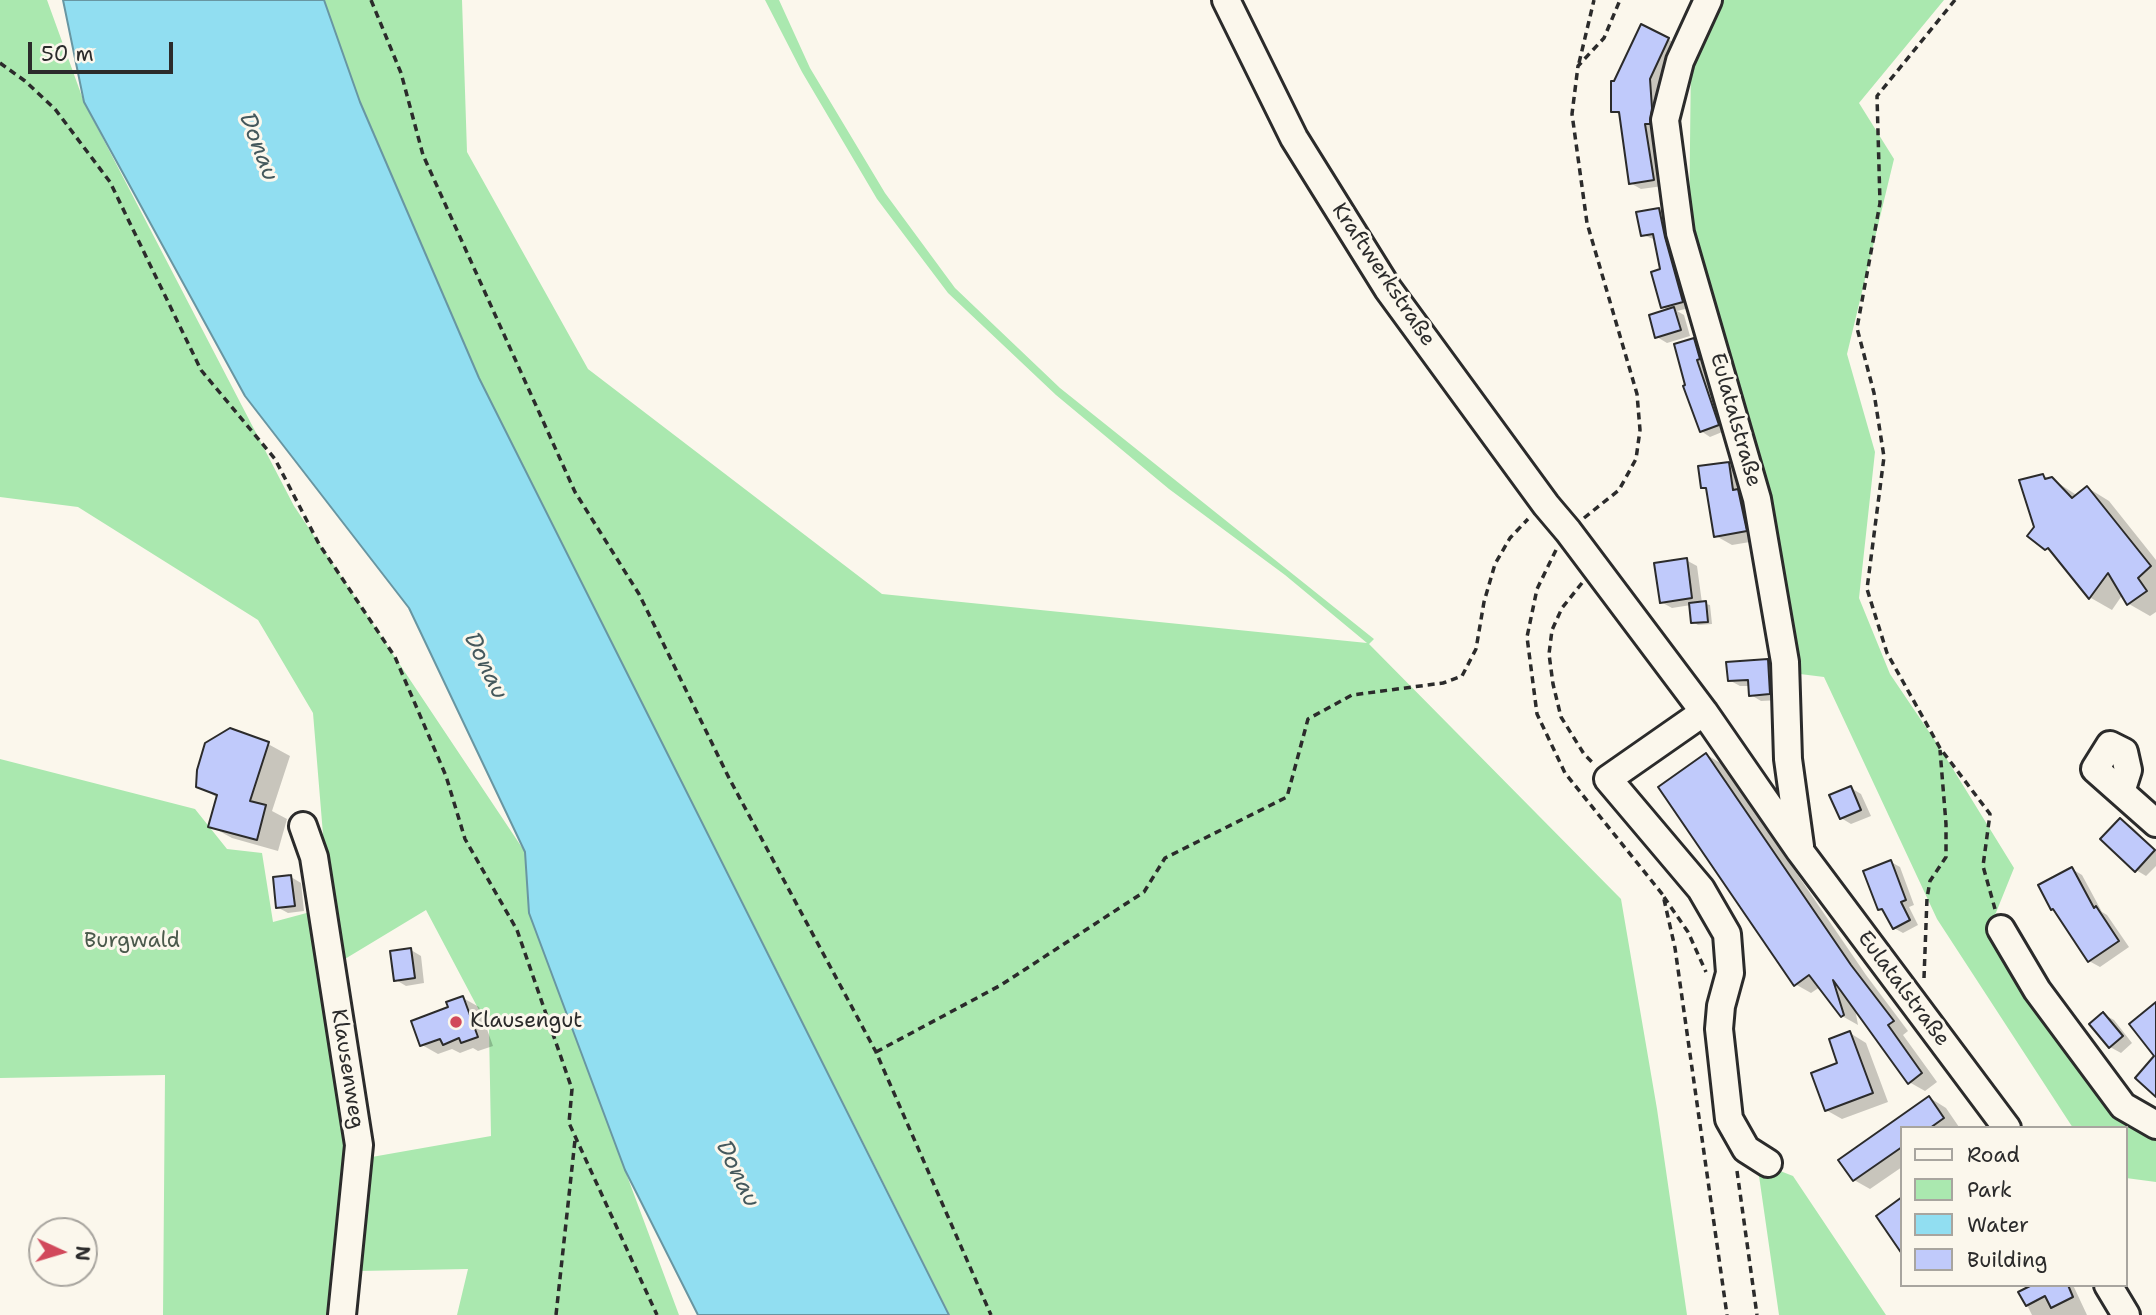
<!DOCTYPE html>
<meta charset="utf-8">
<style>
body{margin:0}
#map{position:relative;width:2156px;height:1315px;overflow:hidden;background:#fbf7ec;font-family:"Shantell Sans",sans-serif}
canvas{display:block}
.legend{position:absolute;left:1900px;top:1126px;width:228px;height:161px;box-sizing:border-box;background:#fbf7ec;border:2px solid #a8a59f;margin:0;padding:9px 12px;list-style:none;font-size:21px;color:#2b2b2b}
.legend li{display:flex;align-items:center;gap:14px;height:35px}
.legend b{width:35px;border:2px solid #a8a59f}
.north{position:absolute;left:28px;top:1217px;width:70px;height:70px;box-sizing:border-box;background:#fbf7ec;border:2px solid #a8a59f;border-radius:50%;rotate:94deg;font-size:19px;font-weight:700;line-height:28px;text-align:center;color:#2b2b2b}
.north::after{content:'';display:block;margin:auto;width:24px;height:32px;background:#d1495b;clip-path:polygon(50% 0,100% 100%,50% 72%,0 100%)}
.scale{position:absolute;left:28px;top:42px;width:145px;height:32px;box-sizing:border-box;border:4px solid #2b2b2b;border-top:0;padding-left:9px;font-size:21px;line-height:24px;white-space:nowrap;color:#2b2b2b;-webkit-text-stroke:5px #fbf7ec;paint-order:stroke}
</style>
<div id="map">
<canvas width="2156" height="1315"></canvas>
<ul class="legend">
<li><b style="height:9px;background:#fbf7ec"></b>Road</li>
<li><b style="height:19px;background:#aae8af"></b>Park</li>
<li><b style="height:19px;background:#91def1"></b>Water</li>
<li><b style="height:19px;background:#c0cafb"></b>Building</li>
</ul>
<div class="north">N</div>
<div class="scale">50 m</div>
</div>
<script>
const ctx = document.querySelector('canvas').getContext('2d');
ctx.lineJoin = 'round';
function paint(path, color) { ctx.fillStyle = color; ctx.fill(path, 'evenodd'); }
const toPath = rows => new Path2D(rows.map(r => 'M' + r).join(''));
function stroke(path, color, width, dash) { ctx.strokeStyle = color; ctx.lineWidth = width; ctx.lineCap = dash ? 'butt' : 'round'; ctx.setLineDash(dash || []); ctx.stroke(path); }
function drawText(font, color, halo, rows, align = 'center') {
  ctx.font = font + ' "Shantell Sans",sans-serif'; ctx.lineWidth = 6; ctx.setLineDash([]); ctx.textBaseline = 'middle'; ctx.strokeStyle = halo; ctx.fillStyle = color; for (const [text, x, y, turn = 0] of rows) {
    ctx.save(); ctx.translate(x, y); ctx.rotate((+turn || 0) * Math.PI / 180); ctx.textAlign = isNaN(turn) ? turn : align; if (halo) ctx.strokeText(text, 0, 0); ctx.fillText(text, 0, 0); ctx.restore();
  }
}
paint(toPath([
 [0,0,47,0,84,102,294,506,525,852,529,913,679,1315,457,1315,468,1269,359,1271,349,1315,163,1315,165,1075,0,1078,0,759,195,809,227,849,262,853,273,922,329,907,313,713,258,620,78,507,0,497],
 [426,910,489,1029,491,1136,349,1161,325,971],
 [324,0,462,0,467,152,588,369,882,594,1367,643,1285,575,1169,489,1056,395,948,293,877,199,802,72,765,0,779,0,810,68,885,193,955,288,1060,388,1374,639,1369,644,1621,899,1657,1109,1687,1315,950,1315,479,378,360,102],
 [1719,0,1944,0,1859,103,1894,159,1847,354,1875,452,1859,598,1890,674,1940,748,2014,868,1991,925,2156,1135,2156,1182,2126,1178,2126,1128,2073,1128,1937,919,1824,677,1792,673,1689,231,1691,58],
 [1757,1162,1793,1176,1886,1315,1779,1315]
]), '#aae8af');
const water = toPath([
 [63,0,324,0,360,102,479,378,949,1315,698,1315,625,1170,529,913,525,852,409,608,245,396,84,102,63,0]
]);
paint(water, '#91def1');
stroke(water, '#6896a2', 2);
paint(toPath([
 [1642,26,1679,45,1660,86,1663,186,1641,189,1630,183,1621,115,1613,111],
 [1659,209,1669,215,1693,307,1677,311,1684,315,1690,336,1667,343,1657,337,1669,311,1663,307,1662,271,1656,240,1643,235],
 [1694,340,1703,345,1727,430,1710,437,1701,431],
 [1728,464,1745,473,1762,540,1732,545,1716,536,1708,490,1703,487],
 [2043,476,2052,479,2078,496,2088,488,2109,501,2156,560,2156,612,2150,616,2129,604,2123,594,2112,610,2091,598,2054,552,2046,548,2036,528],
 [1686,560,1697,566,1702,603,1710,605,1712,624,1698,625,1693,622,1691,605,1672,608,1661,602],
 [1768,660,1778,666,1780,700,1761,701,1751,695,1750,686,1740,686,1729,680],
 [268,744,290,756,272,811,287,819,278,851,232,838,210,826,218,798,198,786],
 [1707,755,1722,764,1866,975,1908,1031,1903,1035,1937,1082,1925,1091,1909,1082,1855,1009,1858,1025,1842,1016,1820,987,1811,993,1795,984],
 [1851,788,1861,794,1871,816,1851,824,1841,818],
 [2120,820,2131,826,2156,850,2156,866,2146,876,2136,870],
 [1891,862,1900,867,1914,905,1909,907,1918,925,1903,933,1894,928,1886,913,1879,909],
 [2072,869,2082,875,2102,912,2107,915,2129,947,2100,967,2089,961,2056,911,2052,909],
 [291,877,301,883,304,911,288,913,277,907],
 [411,950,421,956,424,983,406,986,396,980],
 [463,998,479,1007,493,1046,478,1051,473,1048,460,1053,452,1049,438,1054,422,1045,450,1008],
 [2103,1014,2114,1020,2132,1043,2121,1053,2110,1047],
 [1850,1033,1866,1043,1888,1102,1842,1119,1826,1110],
 [1930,1098,1946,1108,1959,1127,1902,1128,1902,1167,1870,1189,1854,1180,1841,1160],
 [2036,1285,2073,1285,2087,1315,2032,1315,2021,1293]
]), '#0003');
const building = toPath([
 [1641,24,1669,38,1650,79,1652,108,1650,124,1645,124,1654,180,1629,184,1619,112,1611,112,1611,81,1614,81,1641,24],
 [1659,208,1665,237,1683,302,1661,308,1651,272,1660,269,1653,234,1641,236,1636,212,1659,208],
 [1674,307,1681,330,1655,338,1649,315,1674,307],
 [1694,338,1700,359,1697,360,1719,425,1700,432,1683,386,1685,385,1674,344,1694,338],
 [1729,462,1733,490,1738,489,1747,531,1714,537,1706,488,1701,488,1698,466,1729,462],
 [2043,474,2045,479,2052,477,2072,498,2087,486,2151,566,2138,578,2147,591,2127,605,2108,573,2089,599,2048,548,2045,550,2027,536,2034,527,2019,480,2043,474],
 [1687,558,1692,598,1660,603,1654,563,1687,558],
 [1706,601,1708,622,1691,623,1689,603,1706,601],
 [1768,659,1770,694,1749,696,1748,680,1728,681,1726,662,1768,659],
 [230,728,269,742,250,801,266,805,257,840,208,827,217,795,196,787,197,770,205,743,230,728],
 [1706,753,1851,965,1894,1021,1888,1025,1922,1073,1908,1084,1833,980,1844,1015,1841,1017,1809,975,1794,986,1658,787,1706,753],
 [1851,786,1861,810,1840,819,1829,795,1851,786],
 [2120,818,2155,850,2135,872,2100,839,2120,818],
 [1891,860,1906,900,1901,902,1910,920,1893,929,1882,909,1878,910,1863,871,1891,860],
 [2072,867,2094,908,2096,906,2119,941,2088,962,2053,909,2051,910,2038,885,2072,867],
 [291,875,295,906,276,908,273,877,291,875],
 [411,948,415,978,394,981,390,951,411,948],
 [463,996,478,1037,461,1043,459,1038,443,1045,440,1039,420,1046,411,1021,448,1007,446,1002,463,996],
 [2156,1002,2156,1097,2135,1078,2154,1056,2129,1024,2156,1002],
 [2103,1012,2123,1036,2109,1048,2089,1024,2103,1012],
 [1850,1031,1873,1093,1825,1111,1811,1073,1837,1063,1829,1039,1850,1031],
 [1929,1096,1944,1118,1930,1128,1902,1128,1902,1147,1853,1181,1838,1160,1929,1096],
 [1902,1197,1902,1254,1876,1216,1902,1197],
 [2032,1285,2068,1285,2073,1297,2051,1308,2045,1296,2026,1306,2018,1292,2032,1285]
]);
paint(building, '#c0cafb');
stroke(building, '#2b2b2b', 2);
const minor = toPath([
 [1226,0,1294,138,1388,289,1546,505,1568,531,1704,712,1800,851,2007,1128],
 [1708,0,1680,61,1665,120,1680,233,1757,499,1785,662,1788,759,1800,846],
 [1704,712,1608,779,1701,889,1727,934,1730,973,1721,1006,1719,1029,1729,1119,1746,1149,1768,1163],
 [2121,792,2128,770,2124,752,2110,745,2095,769,2156,823],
 [303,826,314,857,359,1145,342,1315],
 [2001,929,2037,990,2123,1106,2156,1125],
 [2108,1285,2126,1315]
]);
stroke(minor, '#2b2b2b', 32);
stroke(toPath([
 [371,0,401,73,423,155,575,492,639,594,729,778,876,1052,991,1315],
 [1955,0,1877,96,1880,203,1857,328,1874,393,1884,457,1867,589,1887,653,1940,748,1990,814,1983,866,1995,909],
 [0,63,25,81,55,109,110,182,201,370,275,459,319,544,395,657,446,776,465,839,517,930,572,1089,569,1123,657,1315],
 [1579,63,1594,0],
 [1584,518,1619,490,1636,459,1640,430,1637,394,1587,223,1572,114,1578,66,1604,38,1620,0],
 [1556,550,1537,589,1527,637,1537,714,1565,773,1663,895,1675,948,1727,1315],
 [1582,583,1562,608,1552,630,1549,654,1553,684,1561,717,1584,754,1594,764],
 [1664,897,1688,932,1706,972],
 [1924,978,1927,898,1930,881,1946,857,1946,824,1940,750],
 [876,1052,1001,985,1144,892,1165,858,1287,797,1308,719,1352,695,1443,683,1462,676,1476,649,1484,602,1495,564,1510,538,1528,519],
 [1737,1171,1757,1315],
 [556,1315,575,1140]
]), '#2b2b2b', 3.5, [7, 5]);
stroke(minor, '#fbf7ec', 26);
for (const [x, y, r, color] of [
 [456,1022,7,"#d1495b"]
]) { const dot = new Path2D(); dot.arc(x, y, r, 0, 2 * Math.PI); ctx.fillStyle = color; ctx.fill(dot); stroke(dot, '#fbf7ec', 2.5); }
drawText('21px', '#2b2b2b', '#fbf7ec', [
 ["Kraftwerkstraße",1383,275,56],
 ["Eulatalstraße",1735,420,74],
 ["Eulatalstraße",1903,989,53],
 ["Klausenweg",347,1069,81]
]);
drawText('21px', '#4b5a4c', '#fbf7ec', [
 ["Burgwald",132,942]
]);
drawText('21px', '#2b2b2b', '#fbf7ec', [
 ["Klausengut",470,1022]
], 'left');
drawText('italic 23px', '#44585c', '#fbf7ec', [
 ["Donau",258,147,69],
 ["Donau",485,666,64],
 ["Donau",737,1174,64]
]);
</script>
